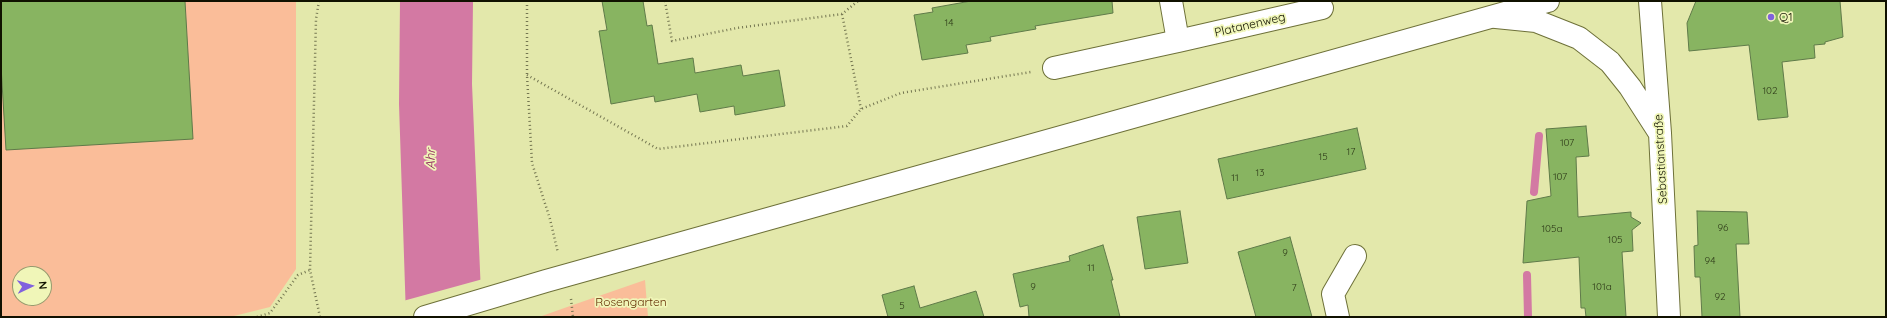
<!DOCTYPE html>
<meta charset="utf-8">
<style>
body{margin:0}
#map{position:relative;width:1887px;height:318px;overflow:hidden;background:#e3e8ab;font-family:Quicksand,sans-serif}
canvas{display:block}
.frame{position:absolute;inset:0;border:2px solid #101100;pointer-events:none}
.north{position:absolute;left:12px;top:266px;width:40px;height:40px;box-sizing:border-box;background:#f0f6b8;border:1px solid #969a6e;border-radius:50%;rotate:86deg;font-size:11px;font-weight:700;line-height:16px;text-align:center;color:#101100}
.north::after{content:'';display:block;margin:auto;width:14px;height:18px;background:#8162dd;clip-path:polygon(50% 0,100% 100%,50% 72%,0 100%)}
</style>
<div id="map">
<canvas width="1887" height="318"></canvas>
<div class="frame"></div>
<div class="north">N</div>
</div>
<script>
const ctx = document.querySelector('canvas').getContext('2d');
ctx.lineJoin = 'round';
function paint(path, color) { ctx.fillStyle = color; ctx.fill(path, 'evenodd'); }
const toPath = rows => new Path2D(rows.map(r => 'M' + r).join(''));
function stroke(path, color, width, dash) { ctx.strokeStyle = color; ctx.lineWidth = width; ctx.lineCap = dash ? 'butt' : 'round'; ctx.setLineDash(dash || []); ctx.stroke(path); }
function drawText(font, color, halo, rows, align = 'center') {
  ctx.font = font + ' Quicksand,sans-serif'; ctx.lineWidth = 3.5; ctx.setLineDash([]); ctx.textBaseline = 'middle'; ctx.strokeStyle = halo; ctx.fillStyle = color; for (const [text, x, y, turn = 0] of rows) {
    ctx.save(); ctx.translate(x, y); ctx.rotate((+turn || 0) * Math.PI / 180); ctx.textAlign = isNaN(turn) ? turn : align; if (halo) ctx.strokeText(text, 0, 0); ctx.fillText(text, 0, 0); ctx.restore();
  }
}
paint(toPath([
 [1,1,296,1,296,269,270,307,230,317,1,317],
 [20,274,44,274,44,298,20,298],
 [645,280,648,317,539,317,570,306]
]), '#fabd99');
paint(toPath([
 [400,1,473,1,472,84,482,317,406,317,399,104]
]), '#d379a3');
paint(toPath([
 [483,279,484,317,404,317,403,301]
]), '#e3e8ab');
stroke(toPath([
 [1534,192,1539,136],
 [1527,275,1528,317]
]), '#d379a3', 8);
const building = toPath([
 [1,1,185,1,193,139,6,150,1,66,1,1],
 [602,1,643,1,647,26,652,25,658,64,693,58,695,73,741,65,743,76,779,70,785,106,735,115,734,106,700,112,697,94,655,102,654,96,611,104,599,31,607,30,602,1],
 [971,1,1112,1,1113,13,1035,26,1036,29,990,37,991,41,966,45,968,53,922,60,914,15,933,12,932,8,971,1],
 [1696,1,1840,1,1843,37,1825,42,1825,44,1814,45,1815,58,1782,62,1788,117,1758,120,1749,45,1689,51,1687,23,1696,1],
 [1586,126,1589,156,1576,157,1578,217,1631,212,1631,217,1641,223,1632,230,1633,251,1622,252,1626,317,1586,317,1585,308,1581,308,1579,257,1523,263,1527,201,1551,196,1546,129,1586,126],
 [1357,128,1366,169,1227,199,1218,159,1357,128],
 [1180,211,1188,263,1145,269,1137,217,1180,211],
 [1697,211,1747,212,1749,244,1736,244,1740,317,1702,317,1700,277,1695,277,1694,246,1698,245,1697,211],
 [1290,237,1312,317,1256,317,1238,252,1290,237],
 [1103,245,1113,280,1111,280,1120,317,1029,317,1028,305,1020,307,1013,274,1070,261,1069,256,1103,245],
 [914,286,920,308,976,291,984,317,888,317,882,295,914,286]
]);
paint(building, '#88b461');
stroke(building, '#5f7a49', 1);
const minor = toPath([
 [1650,1,1660,133,1669,317],
 [1496,17,1536,21,1579,38,1610,62,1630,87,1659,132],
 [1178,41,1322,8],
 [1054,68,1178,41,1171,1],
 [1338,317,1333,294,1355,256]
]);
const major = toPath([
 [425,317,546,281,1548,1]
]);
stroke(minor, '#6e7139', 24);
stroke(major, '#6e7139', 24);
stroke(toPath([
 [319,1,316,19,310,270,320,317],
 [527,1,527,75,532,163,550,219,558,253],
 [665,1,672,41,737,28,842,14,858,1],
 [842,14,861,109],
 [527,75,658,149,847,126,861,109,901,93,1031,72],
 [571,299,573,317],
 [257,317,270,313,298,275,310,270]
]), '#747651', 2.5, [1, 3]);
stroke(minor, '#fff', 22);
stroke(major, '#fff', 22);
for (const [x, y, r, color] of [
 [1771,17,4,"#8162dd"]
]) { const dot = new Path2D(); dot.arc(x, y, r, 0, 2 * Math.PI); ctx.fillStyle = color; ctx.fill(dot); stroke(dot, '#f0f6b8', 1.5); }
drawText('10px', '#2e3a18', null, [
 ["14",949,23],
 ["102",1770,91],
 ["107",1567,143],
 ["17",1351,152],
 ["15",1323,157],
 ["13",1260,173],
 ["107",1560,177],
 ["11",1235,178],
 ["96",1723,228],
 ["105a",1552,229],
 ["105",1615,240],
 ["9",1285,253],
 ["94",1710,261],
 ["11",1091,268],
 ["9",1033,287],
 ["101a",1602,287],
 ["7",1294,288],
 ["92",1720,297],
 ["5",902,306]
]);
drawText('12px', '#101100', '#f0f6b8', [
 ["Q1",1779,17]
], 'left');
drawText('12px', '#101100', '#f0f6b8', [
 ["Platanenweg",1250,25,-13],
 ["Sebastianstraße",1661,159,-93]
]);
drawText('12px', '#652f06', '#f0f6b8', [
 ["Rosengarten",631,302]
]);
drawText('italic 13px', '#8f255e', '#f0f6b8', [
 ["Ahr",431,159,-89]
]);
</script>
